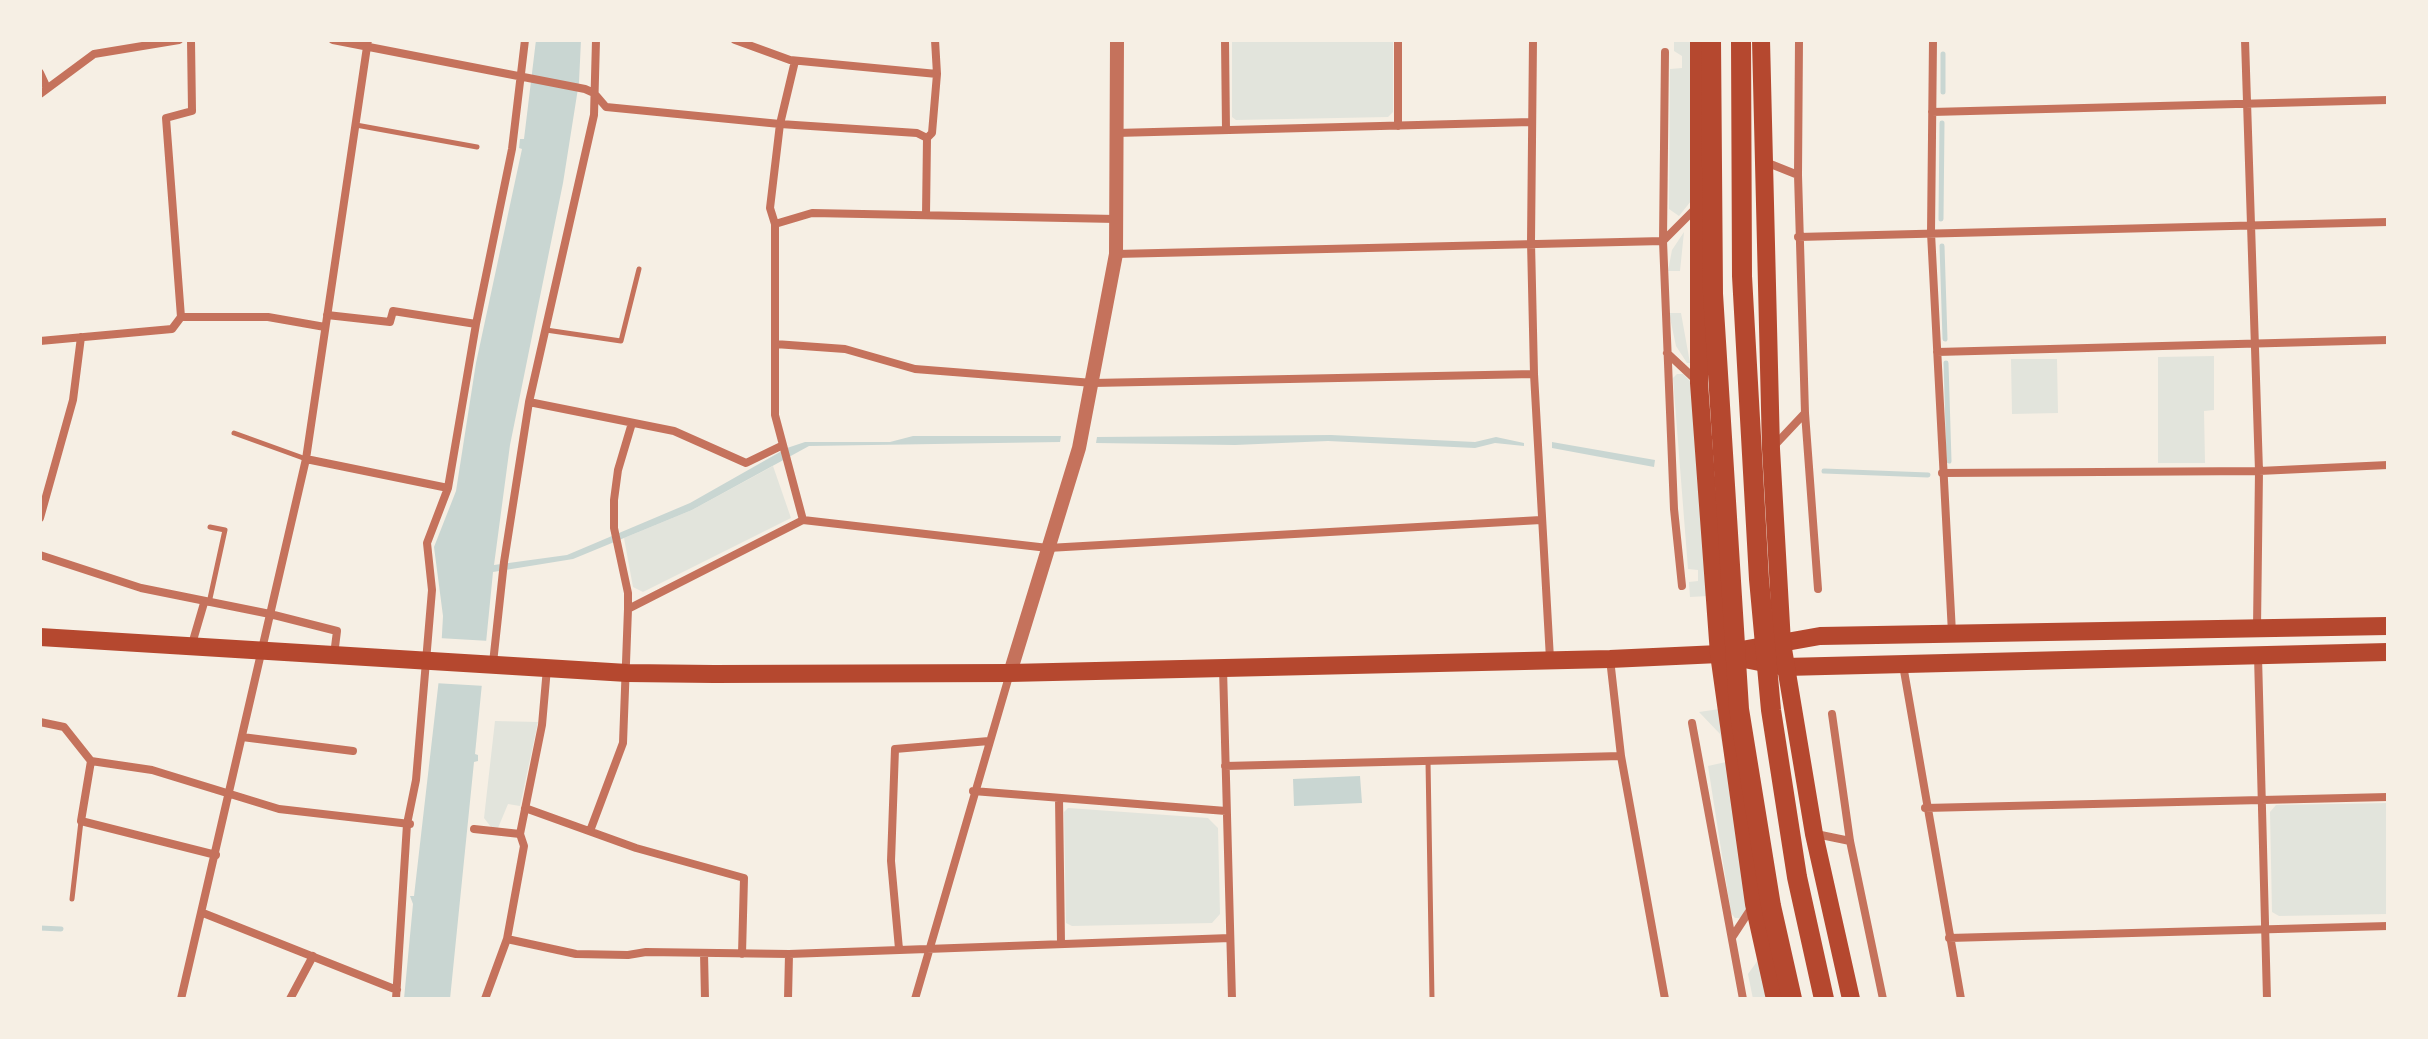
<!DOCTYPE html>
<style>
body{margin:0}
#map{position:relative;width:2428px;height:1039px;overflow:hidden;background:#f6efe4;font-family:Quicksand,sans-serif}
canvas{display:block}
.frame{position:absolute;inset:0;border:42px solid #f6efe4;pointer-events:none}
</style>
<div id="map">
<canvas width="2428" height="1039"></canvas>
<div class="frame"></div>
</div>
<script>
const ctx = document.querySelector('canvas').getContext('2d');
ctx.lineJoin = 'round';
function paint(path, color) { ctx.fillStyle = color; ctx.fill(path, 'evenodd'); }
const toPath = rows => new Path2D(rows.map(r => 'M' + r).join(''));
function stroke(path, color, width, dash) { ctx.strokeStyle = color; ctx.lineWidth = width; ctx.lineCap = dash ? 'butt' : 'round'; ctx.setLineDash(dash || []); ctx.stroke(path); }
paint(toPath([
 [1232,40,1393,40,1393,112,1388,117,1236,120,1232,117],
 [1674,40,1694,40,1691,201,1679,216,1669,209,1670,69,1682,68,1682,56,1674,51],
 [1684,232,1680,271,1668,271,1672,250],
 [1669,313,1681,313,1690,363,1687,363,1676,346],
 [2214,356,2214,410,2204,411,2205,463,2158,463,2158,357],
 [2011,359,2057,359,2058,413,2012,414],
 [1677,374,1683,374,1691,382,1708,596,1690,597,1689,582,1698,581,1698,570,1688,569,1673,378],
 [773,466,791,518,643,592,633,587,624,538,692,510],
 [1720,709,1748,904,1742,918,1735,918,1731,913,1708,766,1726,762,1720,734,1699,712],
 [495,721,538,722,520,806,508,804,498,828,491,827,484,818],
 [2388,803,2388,914,2279,916,2272,912,2270,812,2276,805],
 [1068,808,1208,818,1218,828,1220,914,1212,923,1072,926,1066,923,1064,812],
 [1761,956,1770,999,1753,999,1748,974]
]), '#e2e4dc');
paint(toPath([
 [536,40,581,40,579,82,563,183,510,445,494,565,567,555,690,503,787,448,805,442,890,442,913,436,1061,436,1060,442,809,446,692,510,573,559,493,572,475,754,478,755,478,761,474,762,450,999,404,999,413,904,410,896,414,896,440,670,443,616,434,547,456,491,476,363,522,149,519,148,520,139,524,139],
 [1331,435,1475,442,1496,437,1524,443,1524,446,1495,443,1475,448,1328,441,1235,445,1096,443,1097,437],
 [1552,442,1655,460,1654,467,1552,448],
 [1360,776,1362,803,1294,806,1293,779]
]), '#c9d6d2');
paint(toPath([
 [438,638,490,641,485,686,434,683]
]), '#f6efe4');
stroke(toPath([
 [1943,92,1943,54],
 [1941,219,1942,123],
 [1942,246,1945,339],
 [1946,363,1949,461],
 [1824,471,1928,475],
 [40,928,61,929]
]), '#c9d6d2', 5);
stroke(toPath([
 [356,125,477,147],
 [546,330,621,341,639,269],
 [234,433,306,459],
 [209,603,225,530,210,527],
 [1428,761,1432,999],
 [72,899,81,821]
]), '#c5725c', 5);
stroke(toPath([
 [333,40,585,89,594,93,606,107,780,124,770,208,775,224,775,415,803,520],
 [735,40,790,60,937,74],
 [1225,40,1226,130],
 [1398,40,1398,126],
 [1533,40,1531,242,1534,374,1550,659],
 [1933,40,1931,233,1952,633],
 [2245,40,2259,471,2257,627],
 [1665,52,1663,241,1674,509,1682,586],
 [795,61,780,124,917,133,927,138],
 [40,73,47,88],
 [40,94,94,54,179,40],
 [1932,112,2388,100],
 [1116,133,1531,122],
 [1763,161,1798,175,1805,413,1773,447],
 [1798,175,1799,40],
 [926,215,927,138,932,133,937,74,935,40],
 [775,224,812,213,1116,219],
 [1798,237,2388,222],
 [1116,254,1663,241,1696,208],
 [327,315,390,322,393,311,476,324],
 [181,317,166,118,192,111,191,40],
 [40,341,172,329,181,317,268,317,325,327],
 [775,344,845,349,915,369,1093,383,1534,374],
 [1937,352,2388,340],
 [1667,353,1696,380],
 [529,402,674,431,746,463,781,446],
 [1805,413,1818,589],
 [306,459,448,488],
 [1942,473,2259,471,2388,465],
 [40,518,73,400,81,337],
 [40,555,141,588,270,614,337,631,334,655],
 [628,609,628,593,614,528,614,500,618,470,632,423],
 [192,644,204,603],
 [2258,656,2267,999],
 [1610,659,1621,756,1665,999],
 [493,663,504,562,529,402,594,115,596,40],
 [1903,665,1961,999],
 [1223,668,1232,999],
 [1832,714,1850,841,1883,999],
 [40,722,64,727,91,761,81,821,216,855],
 [1692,723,1743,999],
 [242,737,353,751],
 [91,761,152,770,279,809,410,824],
 [1225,766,1621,756],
 [973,791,1226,811],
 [1059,798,1061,943],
 [525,808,636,848,744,878,742,954],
 [1925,808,2388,797],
 [474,829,520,834],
 [590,831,623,743,628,609,803,520,1048,548,1541,520],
 [1816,834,1850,841],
 [203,913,397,990],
 [1733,936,1752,907],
 [1949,938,2388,926],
 [507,939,576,954,628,955,646,952,789,954,1230,938],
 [899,949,891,861,895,749,989,741],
 [704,953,705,999],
 [181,999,306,459,368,40],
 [290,999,313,956],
 [396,999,407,824,416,780,432,590,427,543,448,488,476,324,512,149,525,40],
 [485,999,507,939,524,846,520,834,542,725,547,668],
 [788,999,789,954],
 [915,999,1010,673]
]), '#c5725c', 8);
stroke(toPath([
 [1010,673,1079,448,1116,254,1117,40]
]), '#c5725c', 14);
stroke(toPath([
 [40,637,627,673,714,674,1010,673,1610,659,1719,654,1820,636,2388,626],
 [1729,656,1785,667,2388,652]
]), '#b5482f', 18);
stroke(toPath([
 [1699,40,1699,383,1719,654,1754,904,1775,999],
 [1761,40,1771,449,1782,643,1814,834,1851,999]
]), '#b5482f', 18);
stroke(toPath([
 [1711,40,1713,294,1739,709,1771,906,1792,999],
 [1741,40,1742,276,1759,579,1771,710,1797,877,1824,999]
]), '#b5482f', 20);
</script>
